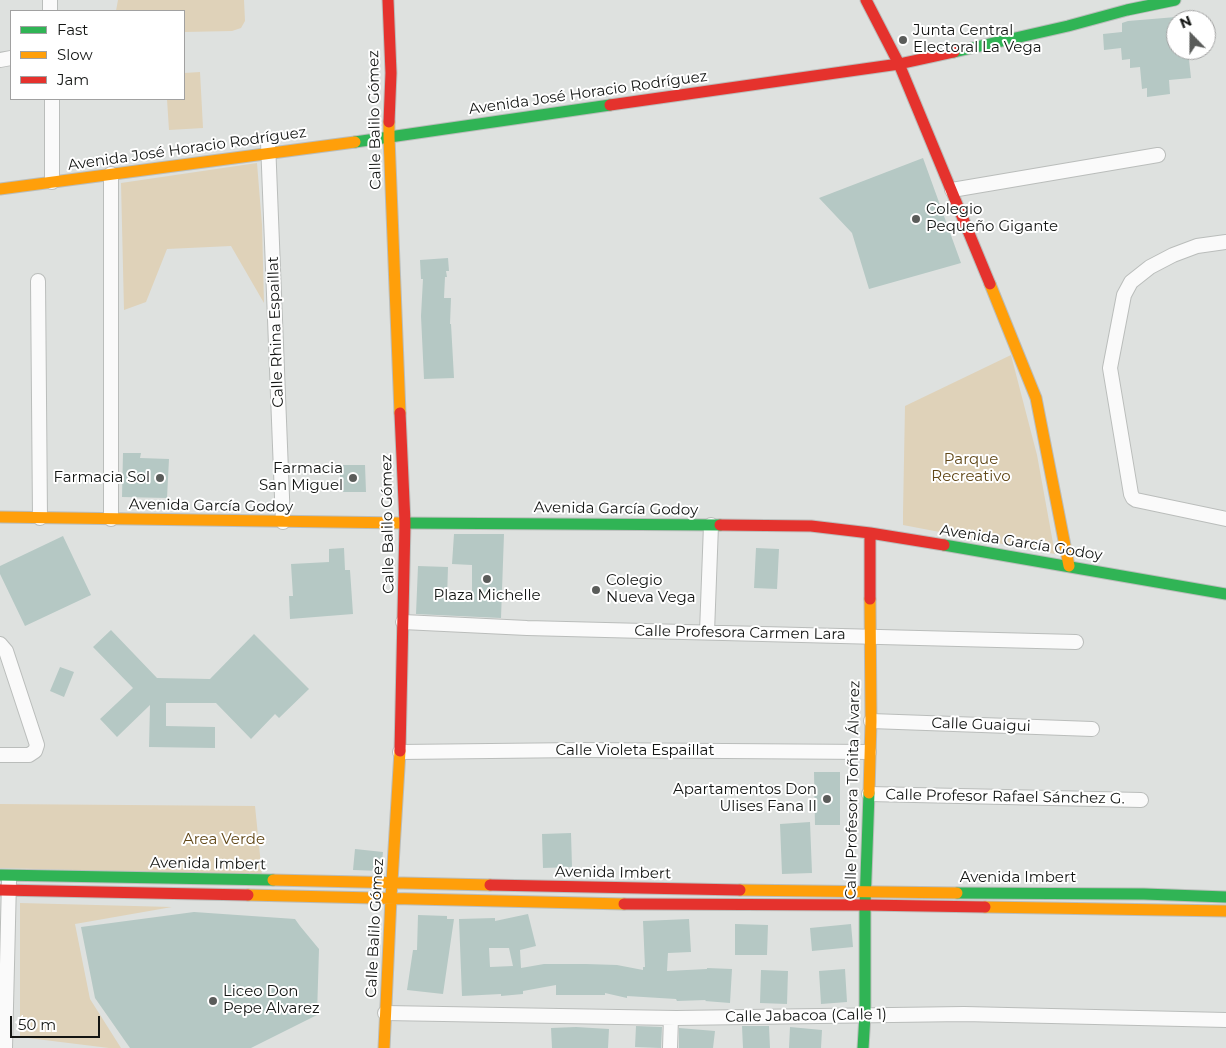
<!DOCTYPE html>
<meta charset="utf-8">
<style>
body{margin:0}
#map{position:relative;width:1226px;height:1048px;overflow:hidden;background:#dee1df;font-family:Montserrat,sans-serif}
canvas{display:block}
.legend{position:absolute;left:10px;top:10px;width:175px;height:90px;box-sizing:border-box;background:#fff;border:1px solid #a1a1a1;margin:0;padding:6px 9px;list-style:none;font-size:15px;color:#131513}
.legend li{display:flex;align-items:center;gap:10px;height:25px}
.legend b{width:25px;border:1px solid #a1a1a1}
.north{position:absolute;left:1166px;top:10px;width:50px;height:50px;box-sizing:border-box;background:#fff;border:1px solid #a1a1a1;border-radius:50%;rotate:338deg;font-size:14px;font-weight:700;line-height:20px;text-align:center;color:#131513}
.north::after{content:'';display:block;margin:auto;width:18px;height:22px;background:#5a5c5a;clip-path:polygon(50% 0,100% 100%,50% 72%,0 100%)}
.scale{position:absolute;left:10px;top:1016px;width:90px;height:22px;box-sizing:border-box;border:2px solid #131513;border-top:0;padding-left:6px;font-size:15px;line-height:18px;white-space:nowrap;color:#131513;-webkit-text-stroke:4px #fff;paint-order:stroke}
</style>
<div id="map">
<canvas width="1226" height="1048"></canvas>
<ul class="legend">
<li><b style="height:6px;background:#30b455"></b>Fast</li>
<li><b style="height:6px;background:#ff9f0a"></b>Slow</li>
<li><b style="height:6px;background:#e5322d"></b>Jam</li>
</ul>
<div class="north">N</div>
<div class="scale">50 m</div>
</div>
<script>
const ctx = document.querySelector('canvas').getContext('2d');
ctx.lineJoin = 'round';
function paint(path, color) { ctx.fillStyle = color; ctx.fill(path, 'evenodd'); }
const toPath = rows => new Path2D(rows.map(r => 'M' + r).join(''));
function stroke(path, color, width, dash) { ctx.strokeStyle = color; ctx.lineWidth = width; ctx.lineCap = dash ? 'butt' : 'round'; ctx.setLineDash(dash || []); ctx.stroke(path); }
function drawText(font, color, halo, rows, align = 'center') {
  ctx.font = font + ' Montserrat,sans-serif'; ctx.lineWidth = 4; ctx.setLineDash([]); ctx.textBaseline = 'middle'; ctx.strokeStyle = halo; ctx.fillStyle = color; for (const [text, x, y, turn = 0] of rows) {
    ctx.save(); ctx.translate(x, y); ctx.rotate((+turn || 0) * Math.PI / 180); ctx.textAlign = isNaN(turn) ? turn : align; if (halo) ctx.strokeText(text, 0, 0); ctx.fillText(text, 0, 0); ctx.restore();
  }
}
paint(toPath([
 [118,0,244,0,245,21,241,28,232,31,184,32,184,11,116,11],
 [200,72,203,128,169,130,167,99,184,99,184,73],
 [257,163,262,225,264,303,231,246,167,249,146,302,124,310,121,183],
 [1011,355,1037,455,1055,554,903,525,903,513,905,406],
 [0,804,255,806,262,875,0,868],
 [20,903,172,907,75,924,90,999,121,1048,109,1048,20,1037]
]), '#dfd2b9');
paint(toPath([
 [1176,17,1176,50,1188,50,1191,78,1169,80,1170,94,1147,97,1147,88,1142,89,1140,67,1130,68,1130,59,1122,60,1121,48,1104,50,1103,34,1122,32,1122,23,1128,21],
 [923,158,961,263,869,289,852,233,819,198],
 [448,258,449,271,446,271,447,277,445,277,444,298,451,298,450,324,451,324,454,378,424,379,421,316,423,279,421,279,420,260],
 [123,453,141,453,140,458,169,459,167,498,122,497],
 [340,465,365,465,366,492,340,492],
 [454,534,504,534,501,618,416,614,418,566,448,567,447,598,461,598,472,590,472,565,452,564],
 [63,536,91,595,25,626,0,574,0,566],
 [344,548,345,570,350,570,353,614,290,619,289,596,293,596,291,564,329,562,329,549],
 [756,548,779,549,777,589,754,588],
 [111,630,157,678,210,679,254,634,309,689,279,718,275,714,251,739,216,703,166,703,166,726,215,727,215,748,149,747,150,705,117,737,100,719,133,688,93,647],
 [60,667,74,672,64,697,50,691],
 [814,772,840,772,840,825,815,825],
 [810,822,812,873,782,874,780,824],
 [571,833,572,867,543,868,542,834],
 [355,849,383,852,381,871,353,870],
 [194,912,295,919,300,926,319,949,317,1015,251,1048,130,1048,95,998,81,927],
 [528,914,536,946,520,950,521,968,544,964,586,964,617,965,643,970,643,967,645,967,643,921,689,919,691,952,668,953,667,971,707,969,707,968,732,969,730,1003,705,1001,706,1000,677,1001,676,999,627,996,627,998,605,993,605,995,556,995,556,985,523,991,523,994,501,996,501,994,462,996,459,919,495,918,495,921],
 [489,948,509,948,513,966,490,967],
 [418,915,447,916,447,919,454,919,443,994,407,990,413,950,417,950],
 [735,924,768,925,767,955,735,955],
 [851,924,853,947,812,951,810,928],
 [845,969,847,1002,821,1004,819,971],
 [761,970,788,971,787,1004,760,1003],
 [636,1026,662,1027,661,1048,635,1047],
 [742,1026,769,1026,770,1048,743,1048],
 [576,1027,609,1029,608,1048,552,1048,551,1028],
 [790,1027,822,1030,821,1048,789,1048],
 [679,1028,715,1031,713,1048,679,1048]
]), '#b5c8c4');
const street = toPath([
 [50,0,50,11],
 [0,60,11,58],
 [52,99,52,182],
 [268,142,283,522],
 [952,190,1158,155],
 [1226,242,1197,246,1173,255,1150,267,1131,282,1124,295,1110,368,1131,494,1133,498,1136,500,1226,519],
 [38,281,40,518],
 [111,519,111,174],
 [403,622,527,628,1076,642],
 [707,632,711,525],
 [0,644,6,651,37,745,35,751,29,755,0,755],
 [871,721,1092,729],
 [400,752,581,750,869,752],
 [869,794,1141,800],
 [385,1013,676,1018,964,1014,1226,1020],
 [5,1048,9,881],
 [670,1048,671,1018]
]);
const fast = toPath([
 [954,52,1068,26,1127,10,1175,0],
 [355,142,610,105],
 [401,523,720,525],
 [944,545,1226,594],
 [0,875,273,880],
 [957,893,1144,894,1226,897],
 [863,1048,865,1015,865,905,869,793]
]);
const slow = toPath([
 [389,122,389,137,400,413],
 [0,189,355,142],
 [990,284,1036,398,1069,566],
 [0,517,401,523],
 [869,793,871,721,870,599],
 [273,880,490,885],
 [740,890,957,893],
 [248,895,624,904],
 [985,907,1226,911],
 [384,1048,391,898,400,751]
]);
const jam = toPath([
 [388,0,391,73,389,122],
 [866,0,899,64,990,284],
 [610,105,899,64,954,52],
 [720,525,811,526,870,533,944,545],
 [870,533,870,599],
 [400,751,405,523,400,413],
 [490,885,740,890],
 [0,890,248,895],
 [624,904,865,905,985,907]
]);
stroke(street, '#babdbb', 16);
stroke(fast, '#babdbb', 13);
stroke(slow, '#babdbb', 13);
stroke(jam, '#babdbb', 13);
stroke(street, '#fafafa', 14);
stroke(fast, '#30b455', 11);
stroke(slow, '#ff9f0a', 11);
stroke(jam, '#e5322d', 11);
for (const [x, y, r, color] of [
 [903,40,5,"#5a5c5a"],
 [916,219,5,"#5a5c5a"],
 [160,478,5,"#5a5c5a"],
 [353,478,5,"#5a5c5a"],
 [487,579,5,"#5a5c5a"],
 [596,590,5,"#5a5c5a"],
 [827,799,5,"#5a5c5a"],
 [213,1001,5,"#5a5c5a"]
]) { const dot = new Path2D(); dot.arc(x, y, r, 0, 2 * Math.PI); ctx.fillStyle = color; ctx.fill(dot); stroke(dot, '#fff', 2); }
drawText('15px', '#131513', '#fff', [
 ["Junta Central",913,31],
 ["Electoral La Vega",913,48],
 ["Colegio",926,210],
 ["Pequeño Gigante",926,227],
 ["Farmacia",343,469,"right"],
 ["San Miguel",343,486,"right"],
 ["Farmacia Sol",150,478,"right"],
 ["Colegio",606,581],
 ["Nueva Vega",606,598],
 ["Plaza Michelle",487,596,"center"],
 ["Apartamentos Don",817,790,"right"],
 ["Ulises Fana II",817,807,"right"],
 ["Liceo Don",223,992],
 ["Pepe Alvarez",223,1009]
], 'left');
drawText('15px', '#131513', '#fff', [
 ["Avenida José Horacio Rodríguez",588,93,-8],
 ["Calle Balilo Gómez",375,120,-91],
 ["Avenida José Horacio Rodríguez",187,149,-8],
 ["Calle Rhina Espaillat",276,332,-92],
 ["Avenida García Godoy",211,506,1],
 ["Avenida García Godoy",616,509,1],
 ["Calle Balilo Gómez",388,524,-91],
 ["Avenida García Godoy",1021,543,9],
 ["Calle Profesora Carmen Lara",740,633,1],
 ["Calle Guaigui",981,725,2],
 ["Calle Violeta Espaillat",635,751],
 ["Calle Profesora Toñita Álvarez",853,790,-89],
 ["Calle Profesor Rafael Sánchez G.",1005,797,1],
 ["Avenida Imbert",208,864,1],
 ["Avenida Imbert",613,873,1],
 ["Avenida Imbert",1018,878],
 ["Calle Balilo Gómez",375,928,-87],
 ["Calle Jabacoa (Calle 1)",806,1016,-1]
]);
drawText('15px', '#624818', '#fff', [
 ["Parque",971,460],
 ["Recreativo",971,477],
 ["Area Verde",224,840]
]);
</script>
